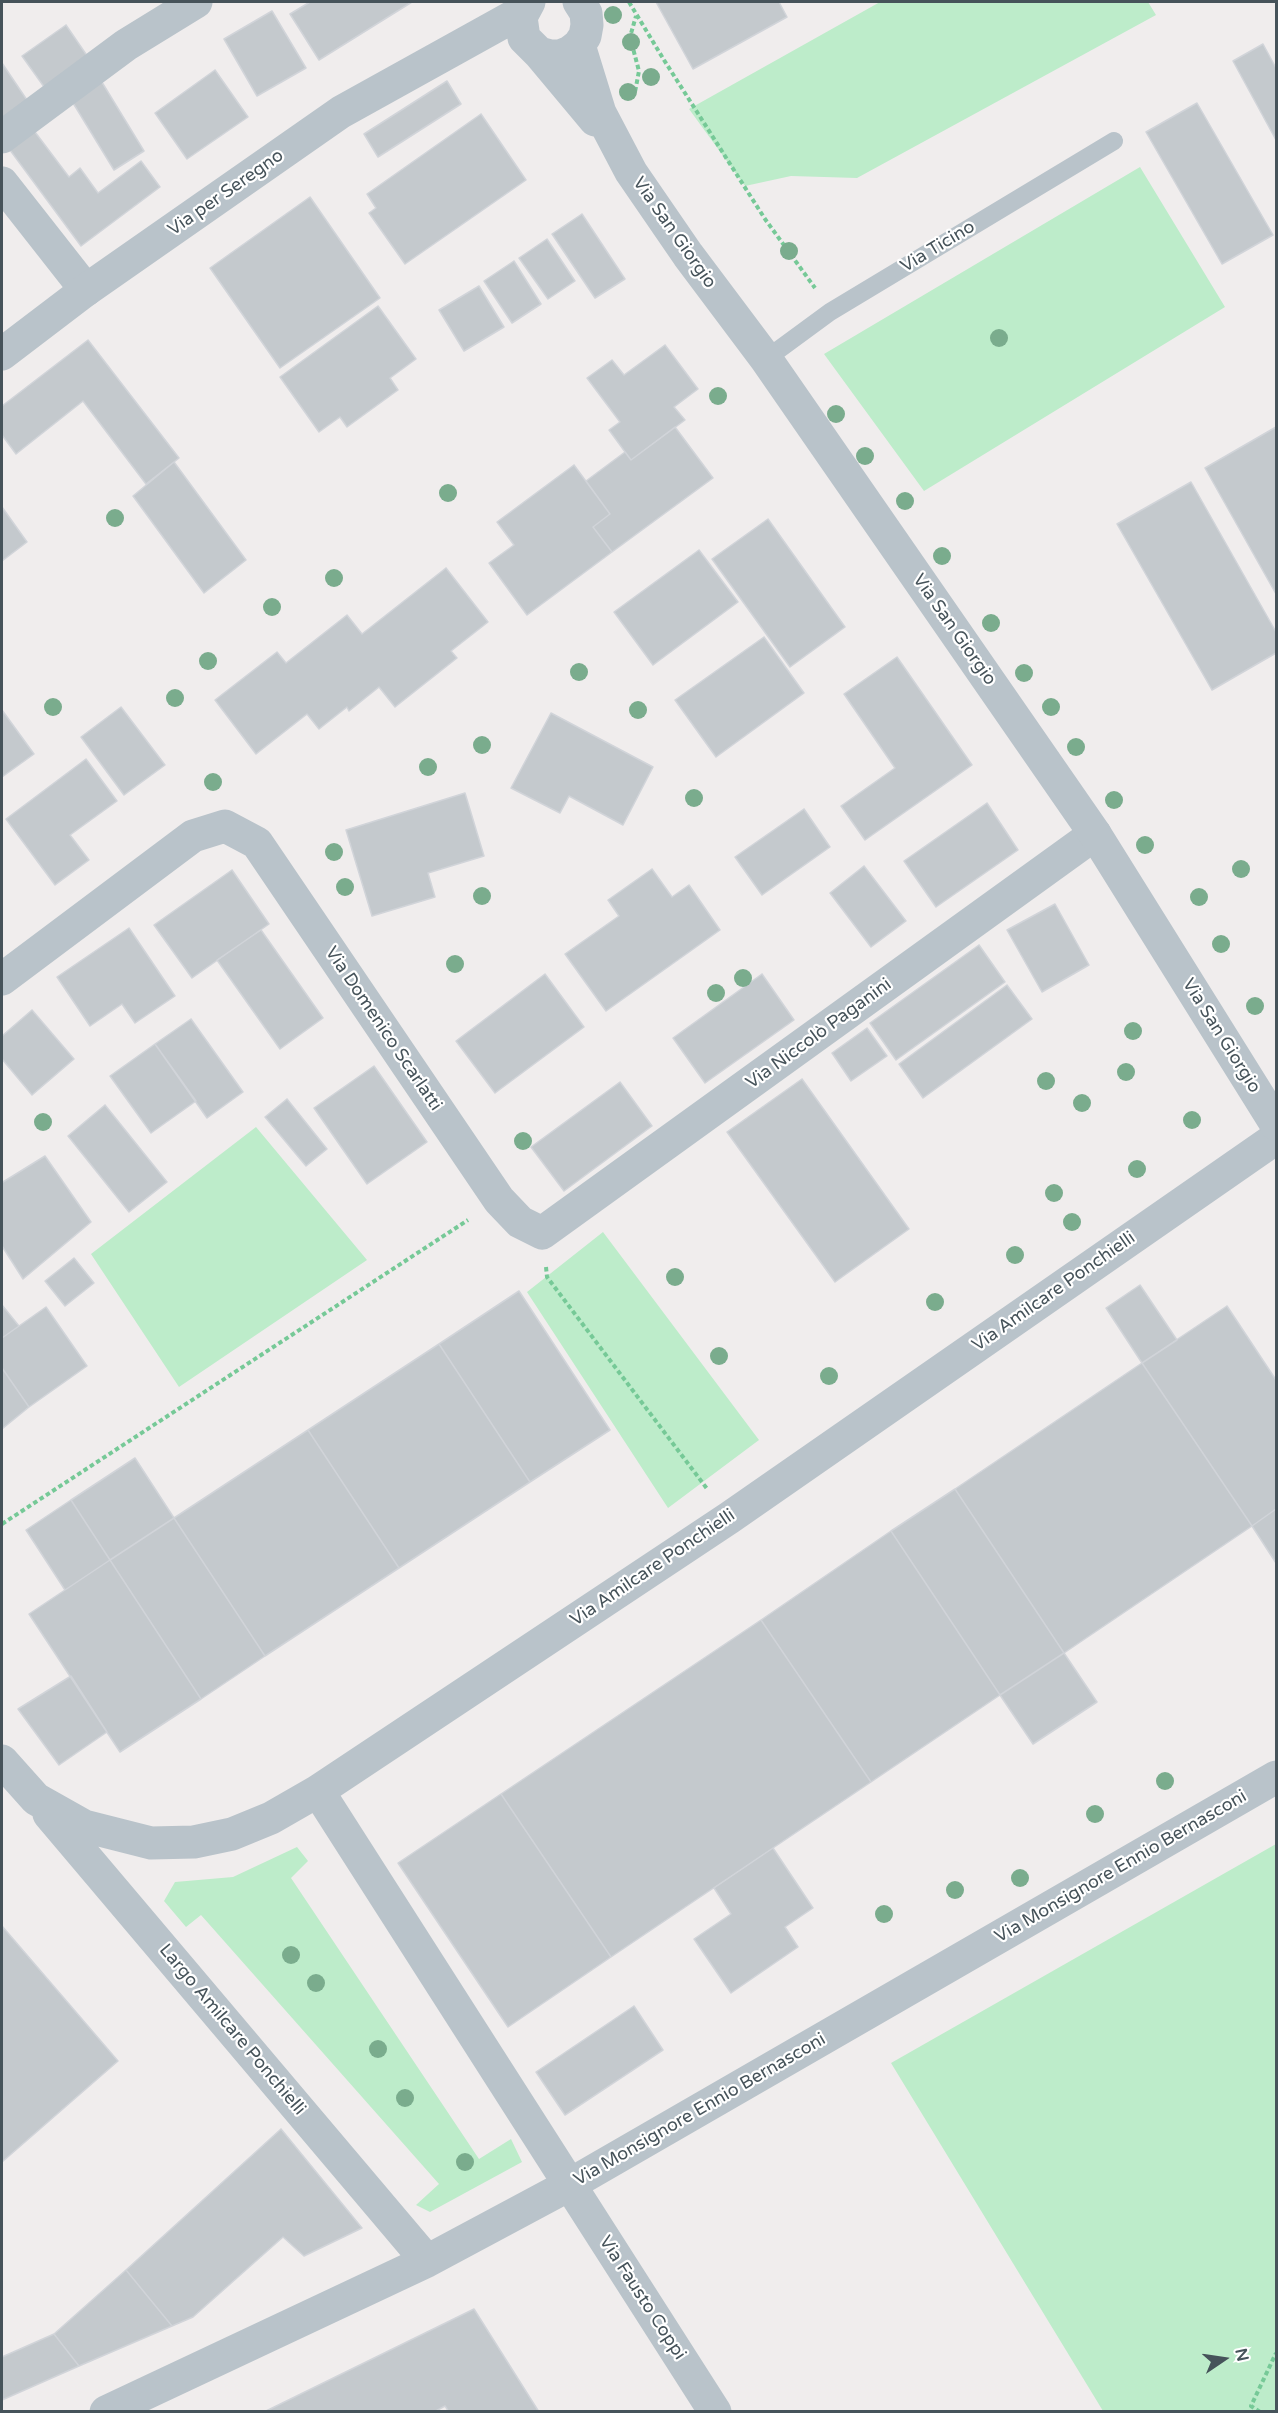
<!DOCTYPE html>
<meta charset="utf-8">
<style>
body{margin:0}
#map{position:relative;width:1278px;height:2413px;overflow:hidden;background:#f0eded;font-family:"Varela Round",sans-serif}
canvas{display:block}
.frame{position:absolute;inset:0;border:3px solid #46535a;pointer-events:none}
.north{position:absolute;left:1194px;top:2329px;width:60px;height:60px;-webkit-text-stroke:4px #fff;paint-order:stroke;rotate:77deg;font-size:16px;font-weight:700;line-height:24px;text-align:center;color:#46535a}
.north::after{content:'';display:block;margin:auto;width:21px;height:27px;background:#46535a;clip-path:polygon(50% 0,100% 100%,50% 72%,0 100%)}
</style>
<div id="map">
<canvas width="1278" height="2413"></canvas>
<div class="frame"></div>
<div class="north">N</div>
</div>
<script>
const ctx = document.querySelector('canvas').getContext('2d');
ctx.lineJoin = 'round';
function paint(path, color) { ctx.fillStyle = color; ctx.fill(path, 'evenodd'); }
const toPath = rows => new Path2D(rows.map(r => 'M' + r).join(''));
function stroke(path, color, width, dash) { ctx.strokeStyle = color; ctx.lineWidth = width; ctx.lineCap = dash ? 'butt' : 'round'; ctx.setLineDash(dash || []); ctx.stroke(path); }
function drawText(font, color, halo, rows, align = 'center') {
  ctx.font = font + ' "Varela Round",sans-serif'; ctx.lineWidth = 4.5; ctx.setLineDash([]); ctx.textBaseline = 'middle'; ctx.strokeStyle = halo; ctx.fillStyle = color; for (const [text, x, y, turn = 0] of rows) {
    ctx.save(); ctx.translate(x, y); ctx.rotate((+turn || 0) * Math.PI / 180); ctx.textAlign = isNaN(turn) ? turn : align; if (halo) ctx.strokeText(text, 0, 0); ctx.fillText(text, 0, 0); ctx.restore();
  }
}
paint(toPath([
 [880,2,1148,2,1156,15,857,178,791,176,745,186,689,109],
 [1140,167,1225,307,924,491,824,354],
 [256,1127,367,1260,179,1387,91,1254],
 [603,1232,759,1440,668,1508,527,1292],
 [1276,1844,1276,2411,1103,2411,891,2063],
 [297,1847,308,1861,291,1878,479,2159,511,2139,522,2162,430,2212,416,2205,439,2184,201,1915,186,1927,164,1901,175,1882,233,1877]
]), '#bdecca');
const building = toPath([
 [310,2,412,2,319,60,290,14,310,2],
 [656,2,779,2,787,17,693,69,656,2],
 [272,11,306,68,257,96,224,39,272,11],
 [66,25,90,60,47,91,22,56,66,25],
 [1263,44,1276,68,1276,140,1233,61,1263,44],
 [2,63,29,103,2,121,2,63],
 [215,70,248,117,187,159,155,113,215,70],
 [100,79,144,151,114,170,70,98,100,79],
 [447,81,461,104,378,157,364,134,447,81],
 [1197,103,1273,235,1222,264,1146,132,1197,103],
 [481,114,526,180,405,264,369,213,376,208,367,194,481,114],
 [32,128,69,177,80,168,98,193,141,161,160,187,81,246,7,146,32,128],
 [310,197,380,298,280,368,210,268,310,197],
 [582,214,625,279,595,298,552,234,582,214],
 [547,239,575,281,548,299,519,258,547,239],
 [514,261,541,304,512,323,484,281,514,261],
 [479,286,504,327,464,351,439,310,479,286],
 [378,306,416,359,390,378,398,390,347,427,340,417,319,432,280,377,378,306],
 [88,340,179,458,146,484,83,401,16,454,2,435,2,406,88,340],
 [665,345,698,389,674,407,685,420,631,460,609,430,620,422,587,378,612,360,624,375,665,345],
 [675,427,713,478,612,552,593,527,610,514,586,481,625,452,631,460,675,427],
 [1276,427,1276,594,1205,468,1276,427],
 [174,462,246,560,204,593,133,496,174,462],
 [574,465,610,514,593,527,612,552,527,615,489,563,514,545,497,522,574,465],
 [1191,482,1276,632,1276,653,1212,690,1117,524,1191,482],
 [2,507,27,542,2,561,2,507],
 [768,519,845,627,790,667,712,559,768,519],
 [699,550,738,602,653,665,614,612,699,550],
 [446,568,488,622,451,651,457,658,395,707,379,687,349,711,347,707,319,729,307,714,256,754,215,700,277,652,286,663,347,615,362,634,446,568],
 [764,637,804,693,716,757,675,700,764,637],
 [897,657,972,765,865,840,841,806,895,768,844,694,897,657],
 [121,707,165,765,124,795,81,737,121,707],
 [2,710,34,754,2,777,2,710],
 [551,713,653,767,623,825,569,796,560,813,511,788,551,713],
 [86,759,117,801,70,835,89,860,55,885,6,819,86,759],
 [465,793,484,856,428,873,435,897,372,916,346,830,465,793],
 [987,803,1018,850,936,907,904,861,987,803],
 [804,809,830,847,762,895,735,857,804,809],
 [864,866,906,921,871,947,830,893,864,866],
 [652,869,672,897,689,885,720,930,606,1011,565,954,619,916,608,900,652,869],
 [232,870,269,924,192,978,154,925,232,870],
 [1055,904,1089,965,1042,992,1007,930,1055,904],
 [129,928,175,996,135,1023,122,1004,90,1026,57,977,129,928],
 [261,930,323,1018,280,1049,217,960,261,930],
 [979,945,1005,982,896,1060,870,1023,979,945],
 [545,974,584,1027,495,1093,456,1041,545,974],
 [762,974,794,1020,705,1083,673,1038,762,974],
 [1007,985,1032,1019,923,1098,899,1064,1007,985],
 [32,1010,74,1059,32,1095,2,1059,2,1036,32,1010],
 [191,1019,243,1092,207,1118,155,1044,191,1019],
 [867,1028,887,1056,851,1081,832,1053,867,1028],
 [155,1044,196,1101,151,1133,110,1076,155,1044],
 [374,1066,427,1142,367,1184,314,1108,374,1066],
 [802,1079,909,1229,835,1282,727,1132,802,1079],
 [620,1082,652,1126,564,1191,531,1147,620,1082],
 [287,1099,327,1149,306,1166,265,1117,287,1099],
 [105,1105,167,1182,129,1212,68,1136,105,1105],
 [45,1156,91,1222,23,1279,2,1246,2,1180,3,1182,45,1156],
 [74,1258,94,1283,65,1306,45,1281,74,1258],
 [1140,1285,1177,1340,1142,1363,1106,1308,1140,1285],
 [519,1291,610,1430,530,1482,439,1344,519,1291],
 [2,1305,19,1326,2,1338,2,1305],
 [1227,1306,1276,1380,1276,1509,1252,1526,1142,1363,1227,1306],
 [46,1307,87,1366,29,1407,2,1368,2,1338,46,1307],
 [439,1344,530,1482,399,1568,308,1430,439,1344],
 [1142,1363,1252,1526,1064,1653,955,1489,1142,1363],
 [2,1368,29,1407,2,1429,2,1368],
 [308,1430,399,1568,265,1656,174,1518,308,1430],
 [135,1458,174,1518,110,1560,71,1500,135,1458],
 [955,1489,1064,1653,1000,1695,891,1531,955,1489],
 [71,1500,110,1560,65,1590,26,1530,71,1500],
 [1276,1509,1276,1563,1252,1526,1276,1509],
 [174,1518,265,1656,201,1699,110,1560,174,1518],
 [891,1531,1000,1695,871,1782,761,1620,891,1531],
 [110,1560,201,1699,120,1752,29,1614,110,1560],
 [761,1620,871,1782,611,1957,501,1794,761,1620],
 [1064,1653,1097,1702,1033,1744,1000,1695,1064,1653],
 [71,1676,107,1732,59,1765,18,1709,71,1676],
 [501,1794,611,1957,508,2027,398,1863,501,1794],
 [773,1848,813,1908,785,1927,798,1947,731,1993,694,1939,731,1914,714,1888,773,1848],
 [2,1926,118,2061,2,2162,2,1926],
 [634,2006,663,2050,565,2115,536,2072,634,2006],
 [281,2129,362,2228,304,2256,283,2237,193,2317,172,2326,126,2270,281,2129],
 [126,2270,172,2326,79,2366,54,2334,126,2270],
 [474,2309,539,2412,449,2412,445,2406,434,2412,264,2412,474,2309],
 [54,2334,79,2366,2,2400,2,2357,54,2334]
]);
paint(building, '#c4c9cd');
stroke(building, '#d1d4d9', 1.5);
stroke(toPath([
 [629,2,664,60,765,219,815,288],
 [632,98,635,92,639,71,630,37,636,16],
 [546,1267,547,1277,708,1490],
 [2,1524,468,1220],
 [1260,2412,1251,2406,1276,2353]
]), '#76c997', 4, [4.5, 3]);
stroke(toPath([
 [766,359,830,312,1114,141]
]), '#b9c3ca', 18);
stroke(toPath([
 [2,137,126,45,196,2],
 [2,183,86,290],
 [2,979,193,836,225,826,257,843,499,1200,520,1222,542,1233,1095,834],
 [2,1761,36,1799,84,1826,151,1843,194,1842,232,1834,271,1818,318,1791,729,1518,1276,1138],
 [318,1791,715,2412],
 [49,1814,427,2261],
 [106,2412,427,2261,569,2185,1276,1777]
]), '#b9c3ca', 33);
stroke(toPath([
 [529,2,521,17,524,38,539,53,550,56,560,56,570,52,579,45,585,36,587,25,586,13,579,2],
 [579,45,600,113,631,172,688,255,766,359,1095,834,1276,1124],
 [539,53,595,120],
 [2,354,86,290,341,112,523,11]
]), '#b9c3ca', 33);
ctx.fillStyle = '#7aac8d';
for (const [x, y] of [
 [613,15],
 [631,42],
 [651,77],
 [628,92],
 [789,251],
 [999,338],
 [718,396],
 [836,414],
 [865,456],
 [448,493],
 [905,501],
 [115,518],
 [942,556],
 [334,578],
 [272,607],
 [991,623],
 [208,661],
 [579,672],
 [1024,673],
 [175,698],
 [53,707],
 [1051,707],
 [638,710],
 [482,745],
 [1076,747],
 [428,767],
 [213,782],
 [694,798],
 [1114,800],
 [1145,845],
 [334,852],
 [1241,869],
 [345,887],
 [482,896],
 [1199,897],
 [1221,944],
 [455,964],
 [743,978],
 [716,993],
 [1255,1006],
 [1133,1031],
 [1126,1072],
 [1046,1081],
 [1082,1103],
 [1192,1120],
 [43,1122],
 [523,1141],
 [1137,1169],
 [1054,1193],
 [1072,1222],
 [1015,1255],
 [675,1277],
 [935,1302],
 [719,1356],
 [829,1376],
 [1165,1781],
 [1095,1814],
 [1020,1878],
 [955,1890],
 [884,1914],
 [291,1955],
 [316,1983],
 [378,2049],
 [405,2098],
 [465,2162]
]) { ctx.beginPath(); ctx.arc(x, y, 9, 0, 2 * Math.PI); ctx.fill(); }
drawText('18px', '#46535a', '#fff', [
 ["Via per Seregno",226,193,-35],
 ["Via San Giorgio",674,233,55],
 ["Via Ticino",938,247,-31],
 ["Via San Giorgio",954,630,55],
 ["Via Domenico Scarlatti",383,1029,56],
 ["Via Niccolò Paganini",819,1034,-36],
 ["Via San Giorgio",1221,1036,58],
 ["Via Amilcare Ponchielli",1054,1292,-35],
 ["Via Amilcare Ponchielli",653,1568,-34],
 ["Via Monsignore Ennio Bernasconi",1121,1867,-30],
 ["Largo Amilcare Ponchielli",232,2030,50],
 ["Via Monsignore Ennio Bernasconi",700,2110,-30],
 ["Via Fausto Coppi",642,2298,57]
]);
</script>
